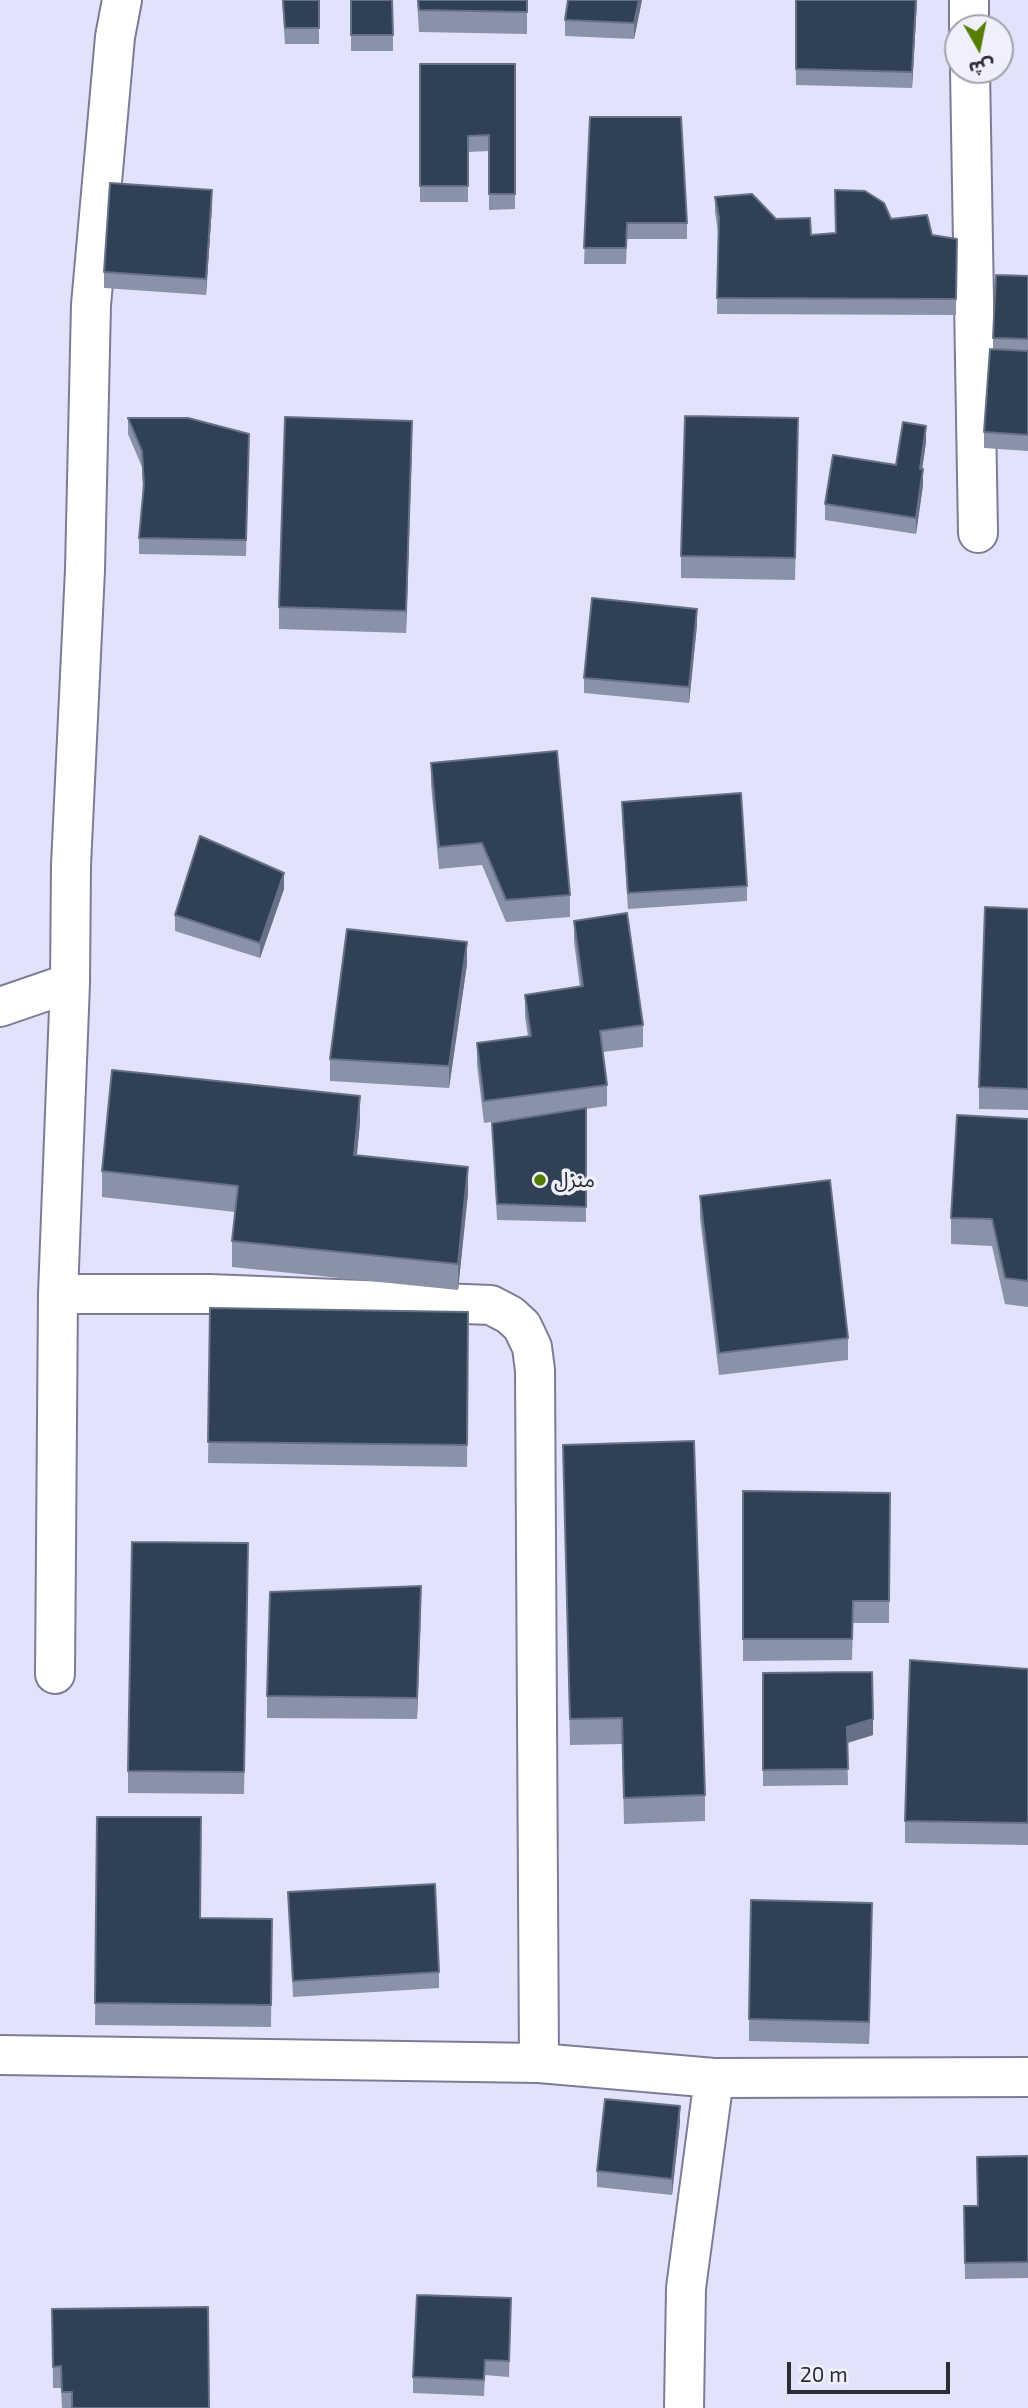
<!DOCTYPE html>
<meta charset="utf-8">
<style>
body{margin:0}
#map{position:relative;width:1028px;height:2408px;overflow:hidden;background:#e2e2fa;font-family:"Exo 2","Noto Sans Arabic",sans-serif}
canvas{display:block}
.north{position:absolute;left:944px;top:14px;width:70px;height:70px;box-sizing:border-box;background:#f0f0fc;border:2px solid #a2a2ad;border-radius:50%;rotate:171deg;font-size:19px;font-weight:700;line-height:28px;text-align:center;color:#2c2c37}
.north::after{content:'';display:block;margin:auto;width:24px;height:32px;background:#557e00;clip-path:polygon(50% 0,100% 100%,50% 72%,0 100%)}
.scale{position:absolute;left:787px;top:2362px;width:163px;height:32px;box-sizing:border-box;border:4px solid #2c2c37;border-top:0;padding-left:9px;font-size:21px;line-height:24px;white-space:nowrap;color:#2c2c37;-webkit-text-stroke:5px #f0f0fc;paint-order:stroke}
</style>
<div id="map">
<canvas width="1028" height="2408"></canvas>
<div class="north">ش</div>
<div class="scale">20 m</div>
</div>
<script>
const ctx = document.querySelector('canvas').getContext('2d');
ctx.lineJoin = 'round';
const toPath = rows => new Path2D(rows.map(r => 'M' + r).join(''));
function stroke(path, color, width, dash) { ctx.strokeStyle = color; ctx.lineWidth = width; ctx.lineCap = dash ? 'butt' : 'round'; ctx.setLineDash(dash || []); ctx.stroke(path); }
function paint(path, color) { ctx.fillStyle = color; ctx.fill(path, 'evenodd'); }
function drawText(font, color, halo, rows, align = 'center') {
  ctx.font = font + ' "Exo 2","Noto Sans Arabic",sans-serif'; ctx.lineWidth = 7; ctx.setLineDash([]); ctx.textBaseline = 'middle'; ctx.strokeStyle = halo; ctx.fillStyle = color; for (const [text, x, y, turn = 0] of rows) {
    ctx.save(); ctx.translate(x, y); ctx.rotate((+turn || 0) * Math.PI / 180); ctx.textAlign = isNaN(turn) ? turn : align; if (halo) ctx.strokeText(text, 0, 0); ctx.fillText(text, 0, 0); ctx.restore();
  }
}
const minor = toPath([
 [969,0,969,28],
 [970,70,978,533],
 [0,1007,70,983],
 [58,1294,209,1294,491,1305,510,1315,522,1326,532,1347,535,1370,539,2063],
 [55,1674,58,1294,70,983,71,865,85,570,91,305,115,37,122,0],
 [0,2055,539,2063,714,2078,1028,2077],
 [684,2408,686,2288,714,2078]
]);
stroke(minor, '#7c7c97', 42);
stroke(minor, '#fff', 38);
paint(toPath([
 [282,0,319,0,319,44,285,44],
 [351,0,393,35,393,51,351,51],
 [417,0,527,0,527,34,419,32],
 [642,0,634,39,565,36,565,20],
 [795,0,917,0,912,88,796,85],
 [420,64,515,64,515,209,489,210,489,151,468,152,468,202,420,202],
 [590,117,687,223,687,239,627,239,626,264,584,264],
 [715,197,776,219,811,235,836,233,891,219,932,235,957,239,956,315,717,314,718,232,715,212],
 [212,206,206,295,104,288,104,272],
 [1028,276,1028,451,984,448,984,432,993,349,993,338],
 [128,418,249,434,246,556,139,554,139,538,143,490,142,467,128,434],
 [798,439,795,580,681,578,681,556],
 [412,442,406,633,279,629,279,607],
 [926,442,922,469,923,485,916,534,825,520,825,504,896,465],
 [697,625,689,703,584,693,584,678],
 [431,763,570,895,570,917,506,922,482,865,439,869,431,785],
 [622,802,747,886,747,901,628,909,622,818],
 [284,889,260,958,175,931,175,915],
 [1028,909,1028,1110,979,1109,979,1087],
 [574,921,643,1025,643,1047,603,1052,607,1085,607,1106,586,1109,586,1222,497,1220,492,1123,548,1114,484,1123,477,1065,477,1043,528,1036,525,1017,525,995,580,987,574,942],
 [467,964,449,1088,330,1081,330,1059],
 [1028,1119,1028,1307,1005,1304,992,1246,951,1244,951,1218],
 [360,1122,357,1155,468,1193,458,1290,232,1267,232,1241,235,1212,102,1197,102,1171],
 [700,1196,848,1338,848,1360,719,1375,700,1218],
 [210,1308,468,1312,467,1467,208,1463],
 [563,1445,705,1795,705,1821,624,1824,622,1744,570,1745],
 [743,1491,890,1493,889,1623,853,1623,852,1660,743,1661],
 [248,1565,244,1794,128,1793,128,1771],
 [421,1608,417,1719,267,1718,267,1696],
 [1028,1669,1028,1845,905,1843,905,1821],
 [763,1673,873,1735,847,1743,848,1785,763,1786],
 [97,1817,200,1918,272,1919,271,2027,95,2025],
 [288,1892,439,1972,439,1988,293,1997],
 [872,1925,869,2044,749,2041,749,2019],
 [680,2122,672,2195,597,2187,597,2171],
 [1028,2156,1028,2278,965,2279,964,2206,978,2206],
 [52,2309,209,2408,62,2408,61,2388,53,2388],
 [511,2314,509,2377,485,2375,484,2396,413,2393,413,2377]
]), '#8a92a8');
paint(toPath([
 [639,0,642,0,634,39,634,23],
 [916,0,917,0,912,88,912,72],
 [212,190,212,206,206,295,206,279],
 [412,421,412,442,406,633,406,611],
 [926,426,926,442,920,485,920,469],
 [923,469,923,485,916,534,916,518],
 [697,609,697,625,689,703,689,687],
 [284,873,284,889,260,958,260,943],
 [467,942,467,964,449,1088,449,1066],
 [360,1096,360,1122,354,1181,354,1155],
 [468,1167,468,1193,458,1290,458,1264],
 [421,1586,421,1608,417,1719,417,1698],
 [873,1719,873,1735,847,1743,847,1727],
 [872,1903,872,1925,869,2044,869,2022],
 [680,2106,680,2122,672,2195,672,2179]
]), '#667186');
const building = toPath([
 [283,0,319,0,319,28,285,28,283,0],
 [351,0,392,0,393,35,351,35,351,0],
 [418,0,527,0,527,12,419,10,418,0],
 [568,0,639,0,634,23,565,20,568,0],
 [796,0,916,0,912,72,796,69,796,0],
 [420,64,515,64,515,194,489,194,489,135,468,136,468,186,420,186,420,64],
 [590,117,681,117,687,223,627,223,626,248,584,248,590,117],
 [110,183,212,190,206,279,104,272,110,183],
 [835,190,865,191,884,203,891,219,927,215,932,235,957,239,956,299,717,298,719,218,715,197,752,194,776,219,810,218,811,235,836,233,835,190],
 [996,275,1028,276,1028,339,993,338,996,275],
 [990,349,1028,351,1028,435,984,432,990,349],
 [685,416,798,418,795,558,681,556,685,416],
 [285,417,412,421,406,611,279,607,285,417],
 [128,418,188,418,249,434,246,540,139,538,144,484,142,451,128,418],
 [903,422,926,426,920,469,923,469,916,518,825,504,833,455,896,465,903,422],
 [592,598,697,609,689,687,584,678,592,598],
 [557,751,570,895,506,900,482,843,439,847,431,763,557,751],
 [741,793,747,886,628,893,622,802,741,793],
 [200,836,284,873,260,943,175,915,200,836],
 [985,907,1028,909,1028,1089,979,1087,985,907],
 [627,913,643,1025,600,1031,607,1085,484,1101,477,1043,531,1036,525,995,583,986,574,921,627,913],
 [347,929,467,942,449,1066,330,1059,347,929],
 [112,1070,360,1096,354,1155,468,1167,458,1264,232,1241,238,1186,102,1171,112,1070],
 [586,1108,586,1207,497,1204,492,1123,586,1108],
 [957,1115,1028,1119,1028,1281,1005,1278,992,1219,951,1218,957,1115],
 [830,1180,848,1338,719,1353,700,1196,830,1180],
 [210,1308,468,1312,467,1445,208,1442,210,1308],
 [694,1441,705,1795,624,1798,622,1718,570,1719,563,1445,694,1441],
 [743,1491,890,1493,889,1601,853,1601,852,1639,743,1639,743,1491],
 [132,1542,248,1543,244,1772,128,1771,132,1542],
 [421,1586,417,1698,267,1696,270,1592,421,1586],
 [910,1660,1028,1669,1028,1823,905,1821,910,1660],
 [872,1672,873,1719,847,1727,848,1769,763,1770,763,1673,872,1672],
 [97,1817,201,1817,200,1918,272,1919,271,2005,95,2003,97,1817],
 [435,1884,439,1972,293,1981,288,1892,435,1884],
 [751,1900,872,1903,869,2022,749,2019,751,1900],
 [605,2099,680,2106,672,2179,597,2171,605,2099],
 [1028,2156,1028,2262,965,2263,964,2206,978,2206,977,2157,1028,2156],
 [417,2295,511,2298,509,2361,485,2360,484,2380,413,2377,417,2295],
 [208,2307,209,2408,72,2408,72,2392,62,2392,61,2366,53,2367,52,2309,208,2307]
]);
paint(building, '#314155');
stroke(building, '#667186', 2);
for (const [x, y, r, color] of [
 [540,1180,7,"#557e00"]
]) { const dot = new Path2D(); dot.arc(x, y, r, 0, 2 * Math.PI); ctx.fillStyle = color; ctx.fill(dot); stroke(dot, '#f0f0fc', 2.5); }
drawText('21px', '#2c2c37', '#f0f0fc', [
 ["منزل",554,1180]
], 'left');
</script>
